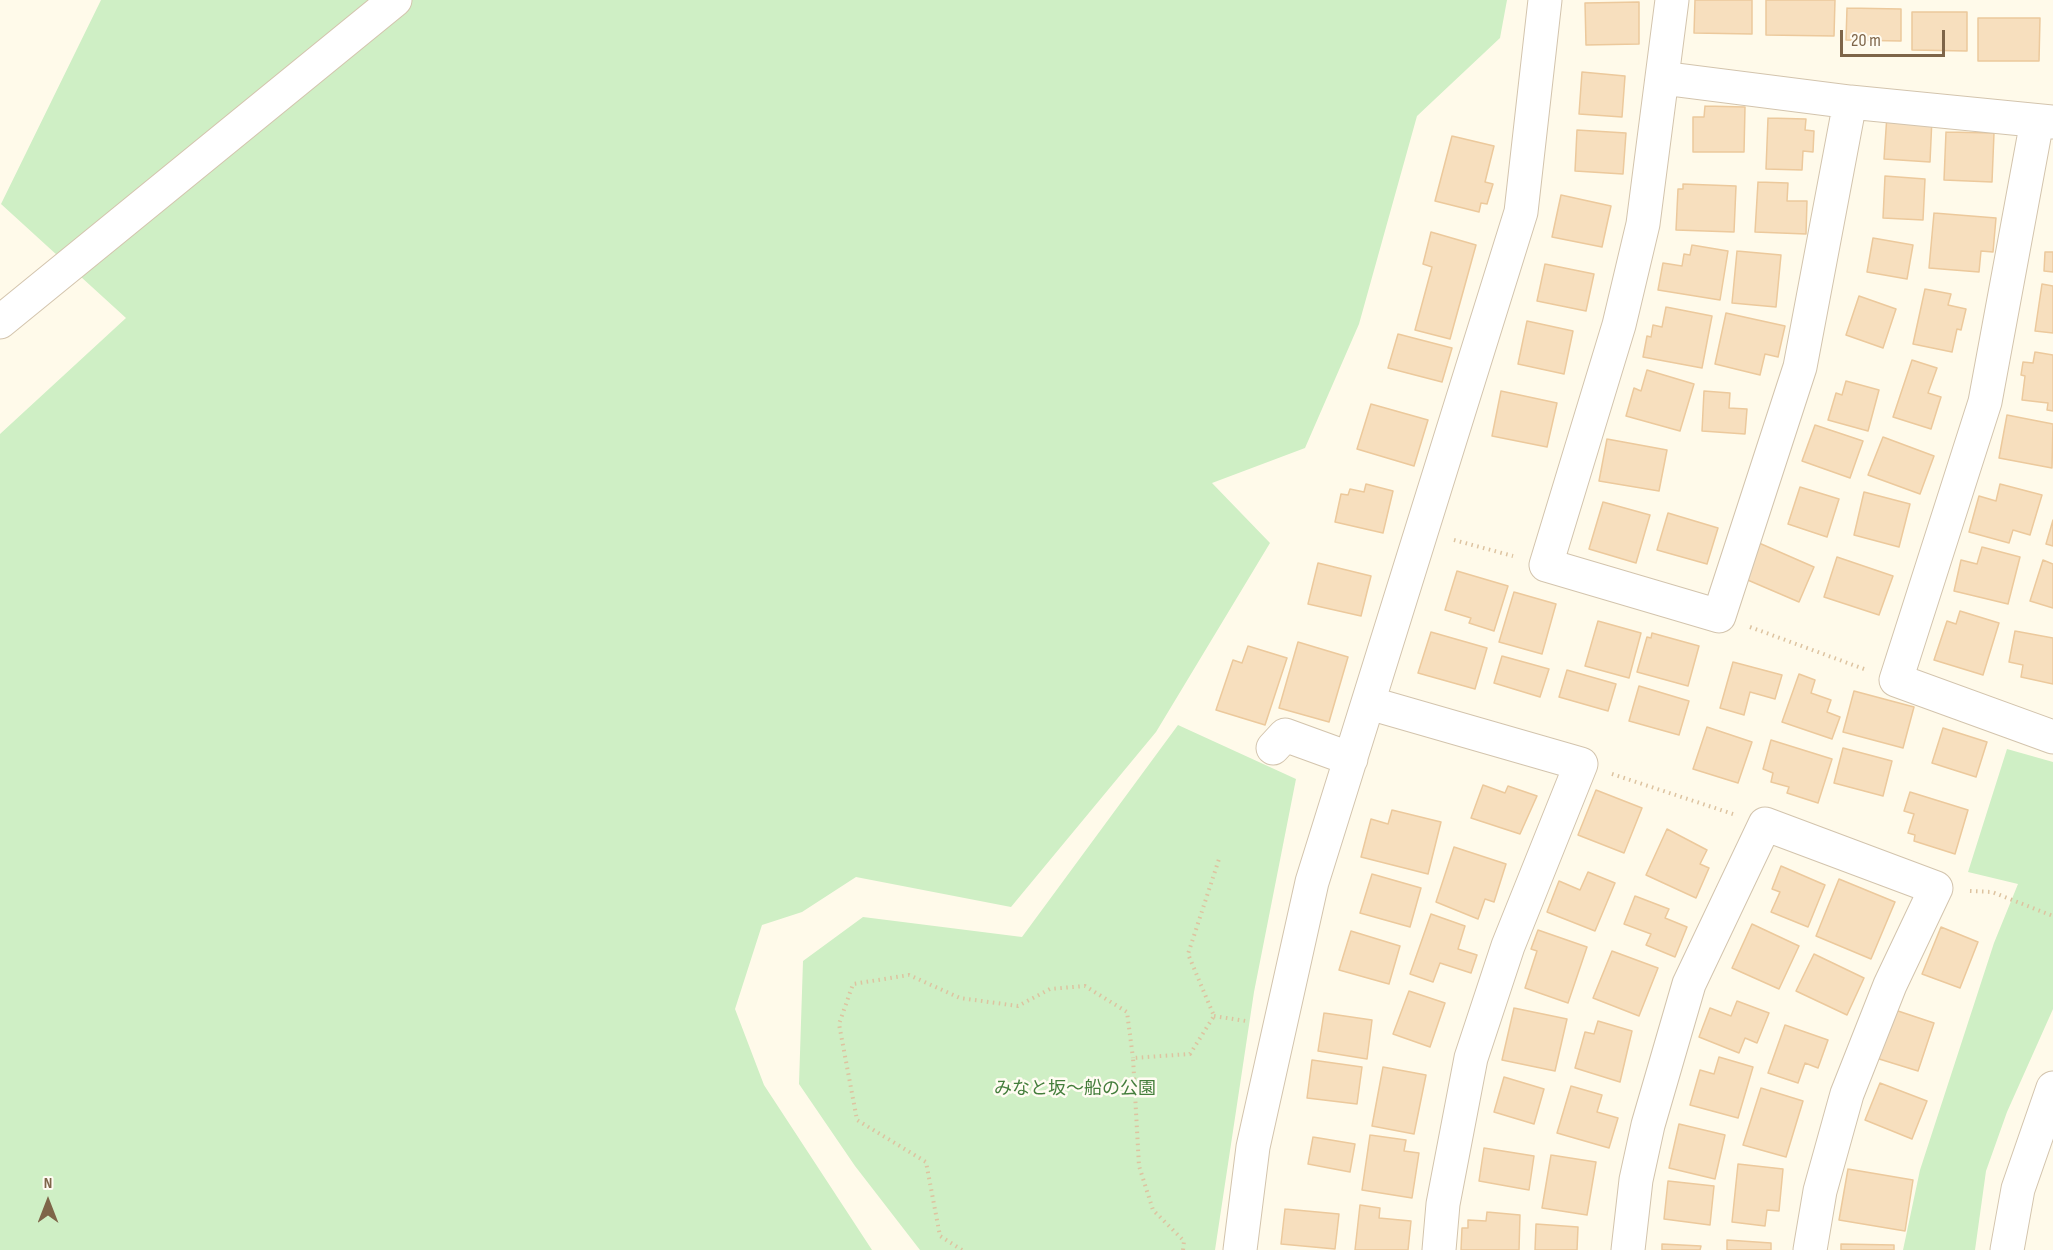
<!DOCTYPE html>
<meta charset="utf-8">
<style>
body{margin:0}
#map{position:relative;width:2053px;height:1250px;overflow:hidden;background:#fffaea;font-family:"Sofia Sans Condensed",sans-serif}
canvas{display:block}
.north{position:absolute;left:18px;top:1172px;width:60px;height:60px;-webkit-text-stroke:4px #fffcf2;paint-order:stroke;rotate:0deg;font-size:16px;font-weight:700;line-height:24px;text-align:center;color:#7e6549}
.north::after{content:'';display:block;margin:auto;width:21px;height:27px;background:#7e6549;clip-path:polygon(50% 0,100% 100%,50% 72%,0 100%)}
.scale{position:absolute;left:1840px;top:30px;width:105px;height:27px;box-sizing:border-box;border:3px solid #7e6549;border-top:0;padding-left:8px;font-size:18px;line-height:21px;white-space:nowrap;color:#7e6549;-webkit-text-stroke:4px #fffcf2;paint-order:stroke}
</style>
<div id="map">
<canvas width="2053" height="1250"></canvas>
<div class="north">N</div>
<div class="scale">20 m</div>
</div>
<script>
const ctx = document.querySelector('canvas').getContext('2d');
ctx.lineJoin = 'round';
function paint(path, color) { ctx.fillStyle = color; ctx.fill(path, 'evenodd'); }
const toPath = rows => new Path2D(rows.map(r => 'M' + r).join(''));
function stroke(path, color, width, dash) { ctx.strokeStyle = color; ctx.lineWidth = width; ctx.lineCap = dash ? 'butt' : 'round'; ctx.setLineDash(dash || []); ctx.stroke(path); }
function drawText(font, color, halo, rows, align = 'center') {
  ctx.font = font + ' "Sofia Sans Condensed","Noto Sans JP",sans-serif'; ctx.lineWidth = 5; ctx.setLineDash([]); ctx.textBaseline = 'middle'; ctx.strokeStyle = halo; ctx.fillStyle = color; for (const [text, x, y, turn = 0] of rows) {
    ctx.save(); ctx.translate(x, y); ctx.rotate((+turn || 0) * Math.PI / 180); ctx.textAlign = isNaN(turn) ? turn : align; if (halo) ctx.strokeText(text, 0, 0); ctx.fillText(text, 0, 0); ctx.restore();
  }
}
paint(toPath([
 [101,0,1507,0,1500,38,1417,116,1359,324,1305,448,1212,483,1270,543,1156,732,1011,907,856,877,802,912,762,925,735,1009,764,1085,872,1250,0,1250,0,434,126,318,1,204],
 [1178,725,1296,779,1254,992,1215,1250,920,1250,855,1166,799,1084,803,961,863,917,1022,937],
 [2007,749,2053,762,2053,1009,2007,1112,1986,1171,1975,1250,1903,1250,1920,1170,1994,943,2018,884,1968,872]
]), '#cfefc5');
const building = toPath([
 [1695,0,1752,0,1752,34,1694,33,1695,0],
 [1766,0,1835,0,1834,36,1766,35,1766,0],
 [1639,2,1639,44,1586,45,1585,3,1639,2],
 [1847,8,1901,9,1901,41,1846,40,1847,8],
 [1912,12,1967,12,1967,51,1912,50,1912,12],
 [1978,18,2040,18,2039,61,1978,61,1978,18],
 [1582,72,1625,76,1622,117,1579,114,1582,72],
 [1705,106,1745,107,1744,152,1693,152,1693,117,1704,117,1705,106],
 [1887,115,1932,118,1930,162,1884,159,1887,115],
 [1768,118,1806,119,1805,130,1814,131,1813,152,1803,151,1802,170,1766,169,1768,118],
 [1577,130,1626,133,1623,174,1575,171,1577,130],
 [1946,132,1994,133,1992,182,1944,180,1946,132],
 [1452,136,1494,146,1485,182,1493,184,1487,204,1481,203,1479,212,1435,201,1452,136],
 [1885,176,1925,179,1923,220,1883,218,1885,176],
 [1758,182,1788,183,1787,201,1807,201,1806,234,1755,232,1758,182],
 [1683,184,1736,186,1734,232,1676,230,1678,189,1683,189,1683,184],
 [1561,195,1611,206,1602,247,1552,237,1561,195],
 [1934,213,1996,218,1993,252,1981,251,1979,272,1929,268,1934,213],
 [1431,232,1476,245,1450,339,1415,330,1432,267,1423,264,1431,232],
 [1873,238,1913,245,1907,279,1867,272,1873,238],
 [1692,245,1728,251,1720,300,1658,290,1663,263,1682,266,1684,254,1690,255,1692,245],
 [1737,251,1781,255,1776,307,1732,303,1737,251],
 [2045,252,2053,252,2053,272,2044,271,2045,252],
 [1545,264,1594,274,1586,311,1537,301,1545,264],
 [2042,284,2053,286,2053,333,2035,331,2042,284],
 [1925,289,1951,294,1948,305,1966,309,1961,330,1957,329,1952,352,1913,344,1925,289],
 [1859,296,1896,309,1883,348,1846,335,1859,296],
 [1666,307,1712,316,1702,368,1643,357,1647,336,1651,337,1653,325,1662,327,1666,307],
 [1726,313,1785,326,1778,357,1765,354,1760,375,1715,364,1726,313],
 [1527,321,1573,331,1564,374,1518,364,1527,321],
 [1398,334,1452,348,1442,382,1388,368,1398,334],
 [2035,352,2053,355,2053,411,2047,410,2048,403,2022,400,2025,376,2021,375,2023,362,2033,363,2035,352],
 [1912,360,1937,368,1928,393,1941,397,1931,429,1893,417,1912,360],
 [1647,370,1694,384,1680,431,1626,416,1634,388,1641,391,1647,370],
 [1846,381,1879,390,1868,431,1828,420,1836,393,1842,395,1846,381],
 [1501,391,1557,403,1547,447,1492,436,1501,391],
 [1704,391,1730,393,1729,408,1747,409,1745,434,1702,431,1704,391],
 [1371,404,1428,420,1414,466,1357,449,1371,404],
 [2007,415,2053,424,2052,468,1999,458,2007,415],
 [1815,425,1863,441,1850,478,1802,461,1815,425],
 [1883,437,1934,456,1920,494,1868,475,1883,437],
 [1607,439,1667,450,1659,491,1599,481,1607,439],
 [1366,484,1393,491,1383,533,1335,522,1341,494,1348,495,1350,489,1364,492,1366,484],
 [2000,484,2042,495,2030,535,2013,530,2009,543,1969,532,1979,496,1996,501,2000,484],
 [1800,487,1839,499,1827,537,1788,524,1800,487],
 [1864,492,1910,504,1899,547,1854,535,1864,492],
 [1603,502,1650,515,1636,563,1589,549,1603,502],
 [1668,513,1718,528,1707,564,1657,550,1668,513],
 [2053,520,2053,546,2046,544,2053,520],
 [1759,543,1814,567,1799,602,1743,578,1759,543],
 [1982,547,2020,557,2008,604,1954,591,1961,560,1977,564,1982,547],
 [1837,557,1893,576,1879,615,1824,597,1837,557],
 [2043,560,2053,564,2053,608,2030,601,2043,560],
 [1318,563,1371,576,1361,616,1308,604,1318,563],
 [1457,571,1508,586,1494,631,1469,623,1471,618,1445,610,1457,571],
 [1514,592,1556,604,1542,654,1499,642,1514,592],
 [1960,611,1999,623,1983,675,1934,660,1947,621,1956,624,1960,611],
 [1598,621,1641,633,1629,678,1585,666,1598,621],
 [2015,631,2053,638,2053,684,2021,677,2023,665,2009,662,2015,631],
 [1431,632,1487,648,1475,689,1418,673,1431,632],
 [1652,633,1699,646,1688,686,1637,672,1647,637,1651,638,1652,633],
 [1298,642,1348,657,1329,722,1279,708,1298,642],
 [1248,646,1287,658,1265,725,1216,710,1233,660,1242,663,1248,646],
 [1502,656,1549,669,1540,697,1494,683,1502,656],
 [1733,662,1782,675,1775,699,1750,692,1744,715,1720,708,1733,662],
 [1567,670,1616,684,1608,711,1559,697,1567,670],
 [1799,674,1815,680,1811,693,1831,700,1827,712,1840,717,1832,739,1782,722,1799,674],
 [1639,686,1689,701,1679,735,1629,721,1639,686],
 [1854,691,1914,707,1903,748,1843,732,1854,691],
 [1707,727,1752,742,1738,783,1693,769,1707,727],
 [1943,728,1987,742,1976,777,1932,763,1943,728],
 [1771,740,1832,759,1818,803,1787,793,1789,787,1771,782,1773,773,1763,769,1771,740],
 [1843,748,1892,761,1883,796,1834,783,1843,748],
 [1483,785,1505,793,1508,786,1537,796,1520,834,1471,818,1483,785],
 [1596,790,1642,808,1624,853,1578,835,1596,790],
 [1910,792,1968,810,1955,854,1914,841,1915,835,1908,833,1914,814,1904,811,1910,792],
 [1392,810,1441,822,1428,874,1361,857,1371,819,1388,824,1392,810],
 [1667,829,1707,850,1700,864,1709,868,1696,898,1646,875,1667,829],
 [1454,847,1506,864,1494,902,1485,899,1478,919,1436,902,1454,847],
 [1781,866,1825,885,1808,927,1771,912,1780,892,1772,889,1781,866],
 [1588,872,1615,883,1595,931,1547,912,1559,881,1580,890,1588,872],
 [1372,874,1421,888,1410,927,1360,913,1372,874],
 [1839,879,1895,902,1871,959,1816,936,1839,879],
 [1635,896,1669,909,1665,918,1687,927,1675,957,1646,945,1651,934,1624,924,1635,896],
 [1431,914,1465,926,1458,949,1477,955,1471,973,1440,963,1433,982,1410,974,1431,914],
 [1752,924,1799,946,1779,989,1732,968,1752,924],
 [1941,927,1978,942,1960,988,1922,974,1941,927],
 [1538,930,1587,947,1568,1003,1525,988,1537,951,1531,949,1538,930],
 [1351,931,1400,946,1389,984,1339,970,1351,931],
 [1612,951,1658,968,1639,1016,1593,998,1612,951],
 [1814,954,1864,978,1847,1015,1796,991,1814,954],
 [1409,991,1445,1003,1430,1047,1393,1034,1409,991],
 [1737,1001,1769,1013,1757,1043,1745,1038,1739,1053,1699,1037,1710,1008,1731,1016,1737,1001],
 [1514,1008,1567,1019,1555,1071,1502,1060,1514,1008],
 [1892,1009,1934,1023,1918,1071,1876,1058,1892,1009],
 [1324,1013,1372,1020,1367,1059,1318,1051,1324,1013],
 [1598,1021,1632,1031,1620,1082,1575,1068,1585,1032,1594,1034,1598,1021],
 [1785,1025,1828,1040,1818,1068,1805,1063,1798,1083,1768,1073,1785,1025],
 [1719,1057,1753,1067,1738,1118,1690,1105,1700,1070,1714,1074,1719,1057],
 [1312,1060,1362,1067,1357,1104,1307,1098,1312,1060],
 [1383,1067,1426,1075,1414,1134,1372,1126,1383,1067],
 [1504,1077,1544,1089,1534,1124,1494,1112,1504,1077],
 [1880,1083,1927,1101,1912,1139,1865,1120,1880,1083],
 [1571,1086,1602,1095,1597,1112,1618,1118,1609,1148,1557,1133,1571,1086],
 [1761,1088,1803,1101,1786,1157,1743,1145,1761,1088],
 [1679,1124,1725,1135,1715,1179,1669,1168,1679,1124],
 [1370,1135,1406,1140,1404,1151,1419,1153,1412,1198,1362,1190,1370,1135],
 [1313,1137,1355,1144,1350,1172,1308,1164,1313,1137],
 [1484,1148,1534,1156,1529,1190,1479,1181,1484,1148],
 [1551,1155,1596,1162,1587,1215,1542,1208,1551,1155],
 [1738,1164,1783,1169,1779,1211,1767,1210,1765,1226,1732,1222,1738,1164],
 [1848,1169,1913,1180,1905,1231,1839,1220,1848,1169],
 [1668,1181,1714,1186,1710,1225,1664,1219,1668,1181],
 [1360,1205,1380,1208,1379,1218,1411,1221,1408,1250,1355,1250,1360,1205],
 [1285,1209,1339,1214,1335,1249,1281,1244,1285,1209],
 [1487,1212,1520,1215,1519,1250,1461,1250,1462,1228,1468,1228,1468,1220,1486,1221,1487,1212],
 [1536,1224,1578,1227,1577,1250,1535,1250,1536,1224],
 [1727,1240,1771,1243,1771,1250,1727,1250,1727,1240],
 [1662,1244,1701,1246,1700,1250,1662,1250,1662,1244],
 [1841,1244,1894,1245,1894,1250,1841,1250,1841,1244]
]);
paint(building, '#f7dfbe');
stroke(building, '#ecc99c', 1.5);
const minor = toPath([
 [1672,0,1643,224,1619,325,1546,565,1719,616,1800,367,1850,102],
 [1662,78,1850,102,2053,122],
 [2037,121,1985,402,1896,680,2053,737],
 [0,322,395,0],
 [1369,703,1581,764,1508,946,1471,1058,1443,1204,1439,1250],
 [1273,748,1285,735,1351,759],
 [1240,1250,1253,1147,1312,882,1521,212,1545,0],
 [1628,1250,1636,1180,1648,1125,1689,984,1765,824,1936,888,1890,985,1847,1094,1820,1191,1810,1250],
 [2007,1250,2018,1189,2053,1088]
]);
stroke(minor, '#d3c4ad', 35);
stroke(toPath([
 [1454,540,1513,556],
 [1750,627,1864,669],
 [1612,774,1733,814],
 [1970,891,1992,892,2053,916],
 [1214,1016,1246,1021],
 [962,1250,940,1236,926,1162,857,1120,839,1024,853,984,909,975,960,998,1018,1006,1050,989,1085,986,1127,1012,1133,1058],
 [1183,1250,1184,1241,1153,1210,1139,1166,1133,1058,1190,1054,1214,1016,1188,954,1219,859]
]), '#ddc3a0', 4, [1.5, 4.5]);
stroke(minor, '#fff', 33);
drawText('18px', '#447e3c', '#fffcf2', [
 ["みなと坂〜船の公園",1075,1089]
]);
</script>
